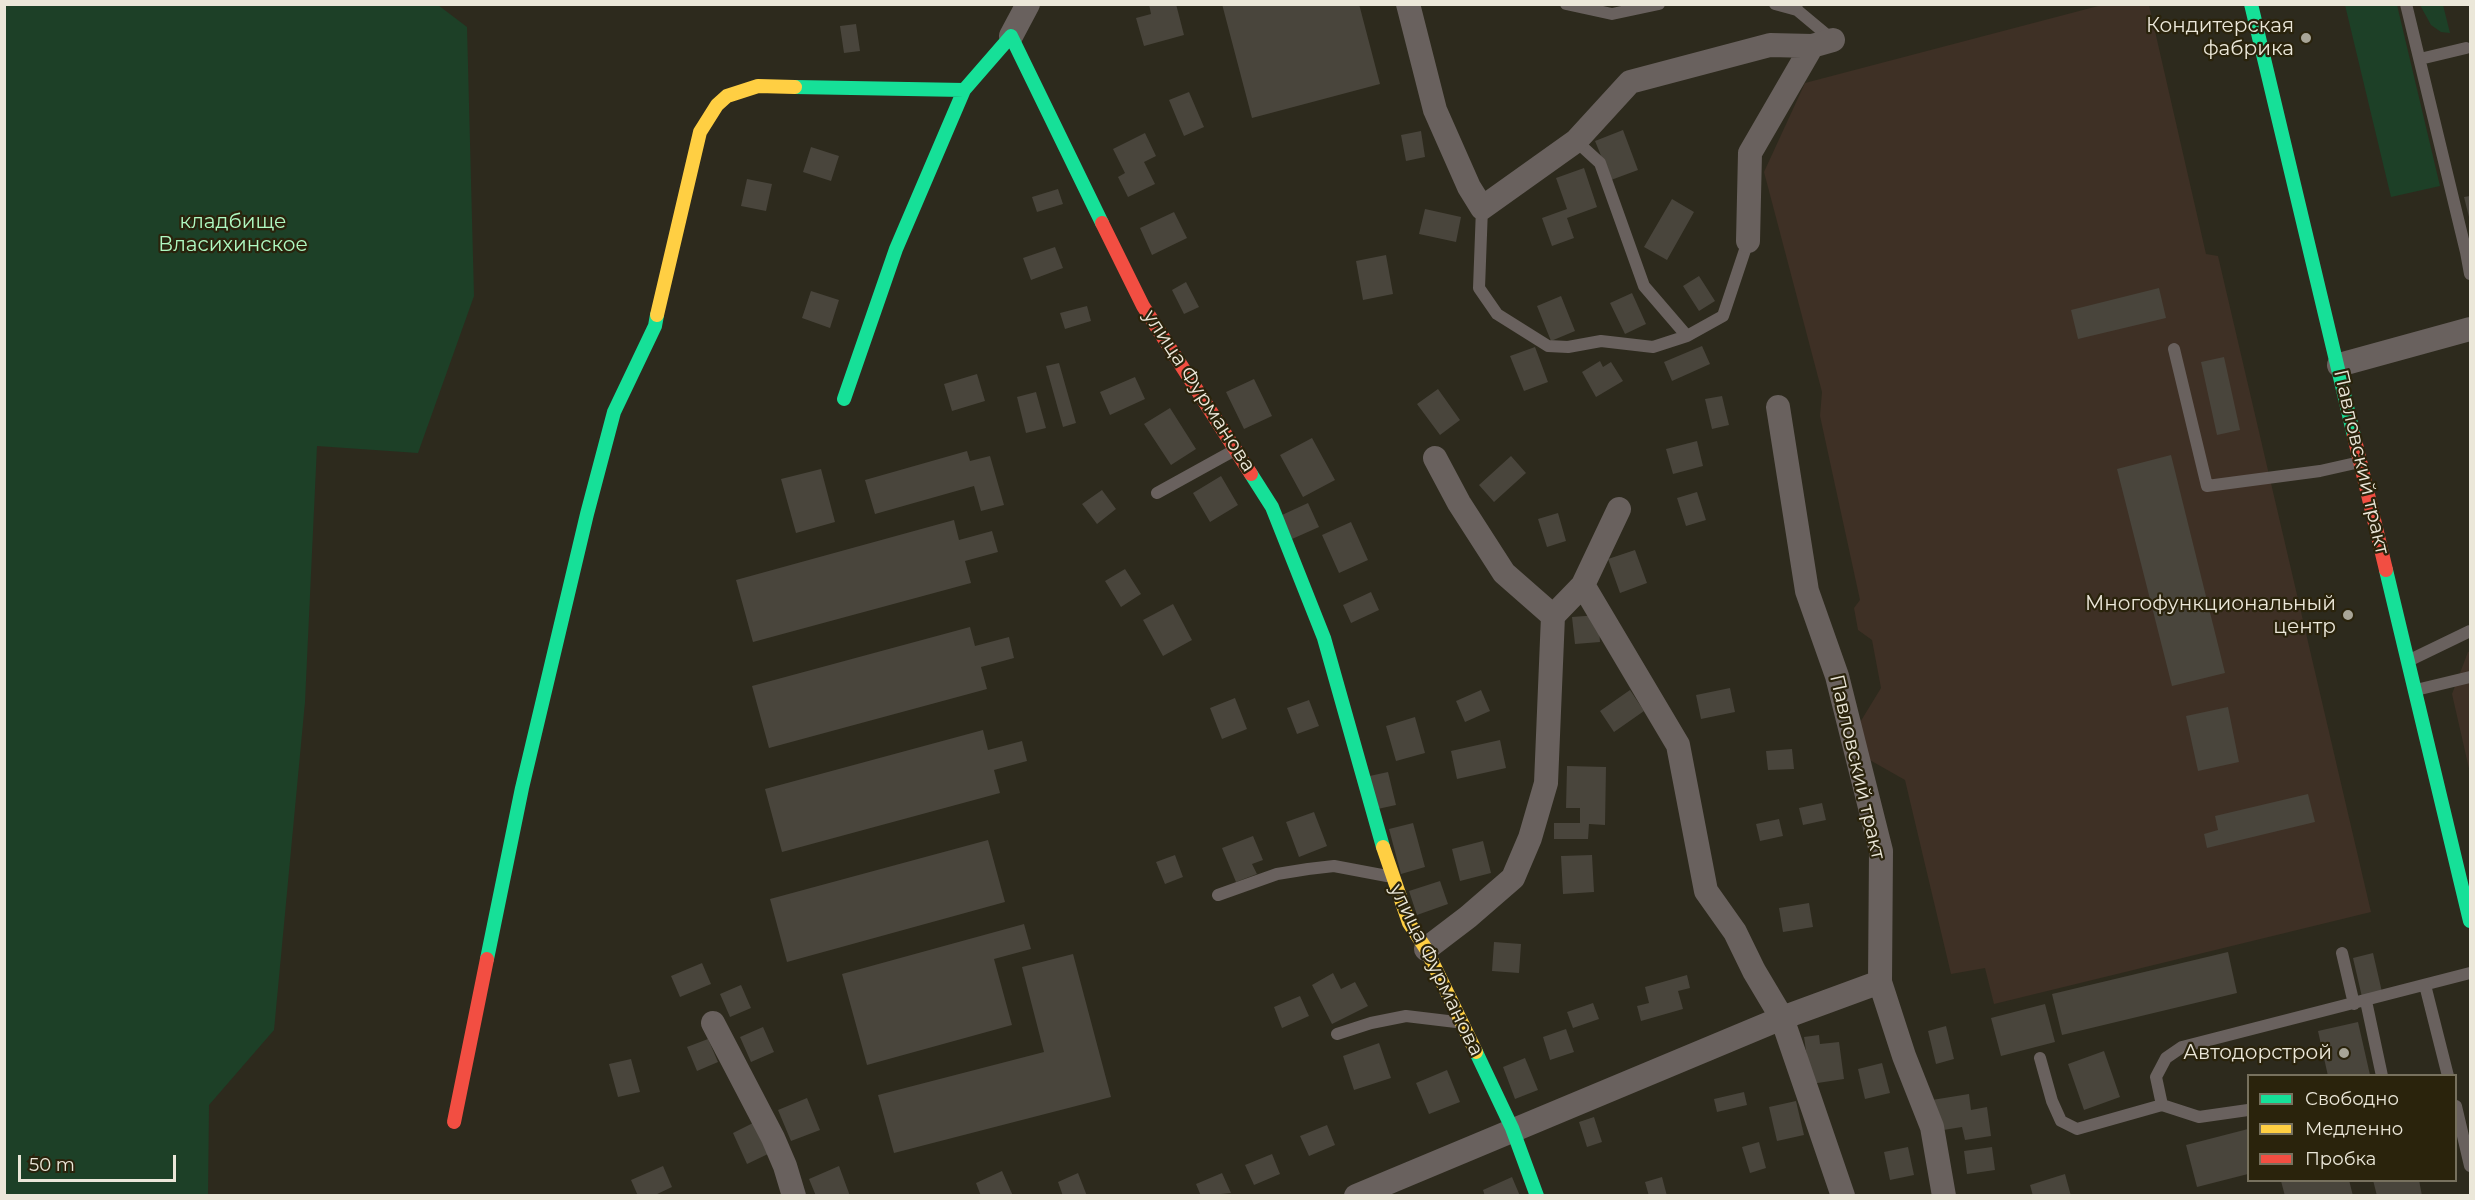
<!DOCTYPE html>
<meta charset="utf-8">
<style>
body{margin:0}
#map{position:relative;width:2475px;height:1200px;overflow:hidden;background:#2d2a1d;font-family:Montserrat,sans-serif}
canvas{display:block}
.frame{position:absolute;inset:0;border:6px solid #ebe7d9;pointer-events:none}
.legend{position:absolute;left:2247px;top:1074px;width:210px;height:108px;box-sizing:border-box;background:#2a230c;border:2px solid #77715e;margin:0;padding:8px 10px;list-style:none;font-size:18px;color:#ebe7d9}
.legend li{display:flex;align-items:center;gap:12px;height:30px}
.legend b{width:30px;border:2px solid #77715e}
.scale{position:absolute;left:18px;top:1155px;width:158px;height:27px;box-sizing:border-box;border:3px solid #ebe7d9;border-top:0;padding-left:8px;font-size:18px;line-height:21px;white-space:nowrap;color:#ebe7d9;-webkit-text-stroke:4px #2a230c;paint-order:stroke}
</style>
<div id="map">
<canvas width="2475" height="1200"></canvas>
<div class="frame"></div>
<ul class="legend">
<li><b style="height:8px;background:#16e098"></b>Свободно</li>
<li><b style="height:8px;background:#ffcf43"></b>Медленно</li>
<li><b style="height:8px;background:#f24e42"></b>Пробка</li>
</ul>
<div class="scale">50 m</div>
</div>
<script>
const ctx = document.querySelector('canvas').getContext('2d');
ctx.lineJoin = 'round';
function paint(path, color) { ctx.fillStyle = color; ctx.fill(path, 'evenodd'); }
const toPath = rows => new Path2D(rows.map(r => 'M' + r).join(''));
function stroke(path, color, width, dash) { ctx.strokeStyle = color; ctx.lineWidth = width; ctx.lineCap = dash ? 'butt' : 'round'; ctx.setLineDash(dash || []); ctx.stroke(path); }
function drawText(font, color, halo, rows, align = 'center') {
  ctx.font = font + ' Montserrat,sans-serif'; ctx.lineWidth = 4.5; ctx.setLineDash([]); ctx.textBaseline = 'middle'; ctx.strokeStyle = halo; ctx.fillStyle = color; for (const [text, x, y, turn = 0] of rows) {
    ctx.save(); ctx.translate(x, y); ctx.rotate((+turn || 0) * Math.PI / 180); ctx.textAlign = isNaN(turn) ? turn : align; if (halo) ctx.strokeText(text, 0, 0); ctx.fillText(text, 0, 0); ctx.restore();
  }
}
paint(toPath([
 [2102,5,2149,5,2206,254,2218,256,2371,912,1994,1004,1985,968,1951,974,1905,780,1868,759,1859,724,1881,688,1872,640,1858,630,1854,608,1860,600,1820,416,1822,392,1764,172,1805,83],
 [2470,651,2470,773,2452,694,2468,652]
]), '#3e3025');
paint(toPath([
 [5,4,438,5,467,27,474,296,418,453,317,446,305,702,274,1030,209,1105,208,1195,5,1195],
 [2345,5,2397,5,2440,186,2391,197],
 [2420,5,2443,5,2450,33,2441,32,2431,25]
]), '#1d4027');
paint(toPath([
 [1149,4,1176,4,1184,35,1144,46,1136,18,1151,14],
 [1222,4,1359,4,1380,84,1252,118],
 [856,24,860,51,844,53,840,26],
 [1189,92,1204,127,1184,136,1169,100],
 [1623,130,1638,170,1611,180,1595,141],
 [1421,131,1425,157,1406,161,1401,135],
 [1145,133,1156,156,1144,162,1155,184,1128,197,1118,177,1125,173,1113,149],
 [811,147,839,156,831,181,803,172],
 [1584,168,1597,207,1567,218,1574,238,1552,246,1542,218,1567,209,1556,178],
 [747,179,772,184,766,211,741,206],
 [1058,189,1063,204,1037,212,1032,197],
 [2470,196,2470,221,2464,197],
 [1672,199,1694,212,1667,260,1644,247],
 [1425,209,1461,217,1456,242,1419,234],
 [1174,212,1187,238,1152,255,1140,228],
 [1055,247,1063,268,1031,280,1023,258],
 [1386,255,1393,294,1363,300,1356,261],
 [1699,276,1715,301,1699,311,1683,286],
 [1186,282,1199,307,1184,314,1172,290],
 [2159,288,2166,318,2078,339,2071,310],
 [811,291,839,300,830,328,802,318],
 [1632,293,1646,324,1625,334,1610,303],
 [1561,296,1575,331,1551,341,1537,306],
 [1087,306,1091,321,1065,329,1060,313],
 [1702,346,1710,364,1672,381,1664,362],
 [1535,347,1548,382,1524,391,1510,356],
 [2224,357,2240,430,2217,435,2201,362],
 [1600,361,1603,367,1611,362,1623,381,1596,397,1582,372],
 [1059,363,1076,423,1063,427,1046,366],
 [977,374,985,401,952,411,944,384],
 [1135,377,1145,399,1110,415,1100,392],
 [1254,379,1272,416,1244,429,1226,392],
 [1438,389,1460,420,1440,435,1417,404],
 [1036,392,1046,428,1026,433,1017,397],
 [1722,396,1729,425,1712,429,1705,399],
 [1170,408,1196,449,1171,465,1144,424],
 [1312,438,1335,480,1303,497,1280,455],
 [1697,441,1703,466,1673,474,1666,449],
 [967,451,970,461,990,456,1004,505,981,511,974,486,875,514,865,480],
 [2171,455,2225,673,2172,686,2117,469],
 [1511,456,1526,473,1494,502,1479,485],
 [821,469,835,522,796,533,781,479],
 [1221,476,1238,505,1210,522,1193,493],
 [1102,490,1116,509,1097,524,1082,504],
 [1697,492,1706,520,1686,526,1677,498],
 [1308,503,1319,527,1292,539,1282,515],
 [1558,513,1566,541,1547,547,1538,519],
 [954,520,959,540,992,531,998,552,965,561,971,583,753,642,736,580],
 [1351,522,1368,560,1339,573,1322,535],
 [1635,550,1647,583,1620,593,1608,559],
 [1125,569,1141,594,1121,607,1105,581],
 [1371,592,1379,610,1351,623,1343,605],
 [1173,604,1192,640,1163,656,1143,620],
 [1598,615,1600,642,1575,644,1572,617],
 [970,627,975,646,1009,637,1014,658,981,667,987,689,769,748,752,686],
 [1730,688,1735,712,1701,719,1696,695],
 [1481,690,1490,711,1465,722,1456,701],
 [1630,690,1644,711,1614,732,1600,711],
 [1235,698,1247,729,1222,739,1210,708],
 [1309,700,1319,726,1297,734,1287,708],
 [2228,707,2239,762,2198,771,2186,716],
 [1415,717,1425,753,1396,761,1386,726],
 [983,730,988,750,1022,741,1027,761,994,770,1000,793,782,852,765,789],
 [1500,740,1506,768,1457,779,1451,751],
 [1792,749,1794,769,1768,770,1766,751],
 [1567,766,1606,767,1605,825,1589,824,1588,839,1554,839,1554,823,1580,823,1580,808,1566,808],
 [1388,772,1396,805,1373,810,1365,777],
 [2308,794,2315,822,2207,848,2204,834,2218,830,2215,816],
 [1822,803,1826,820,1803,825,1799,808],
 [1314,812,1327,846,1299,857,1286,822],
 [1779,819,1783,836,1760,841,1756,824],
 [1413,823,1425,867,1401,874,1389,829],
 [1253,836,1263,860,1252,864,1257,874,1236,882,1222,848],
 [988,840,1005,902,787,962,770,899],
 [1483,841,1491,873,1460,881,1452,849],
 [1175,855,1183,877,1165,884,1156,862],
 [1592,855,1594,892,1563,894,1561,856],
 [1440,881,1448,904,1417,915,1409,891],
 [1809,903,1813,927,1783,932,1779,908],
 [1024,924,1031,949,994,959,1012,1025,867,1065,842,974],
 [1494,942,1521,944,1519,973,1492,971],
 [2228,952,2237,993,2062,1035,2052,994],
 [2373,953,2382,992,2362,997,2353,958],
 [1073,954,1111,1097,894,1153,878,1095,1044,1052,1022,967],
 [702,963,711,984,680,997,671,976],
 [1333,973,1341,989,1355,982,1368,1006,1332,1024,1312,985],
 [1687,975,1690,988,1678,991,1683,1009,1641,1021,1637,1006,1649,1003,1645,987],
 [741,985,751,1008,730,1017,720,994],
 [1300,996,1309,1016,1282,1028,1274,1007],
 [1593,1003,1599,1019,1573,1028,1567,1012],
 [2045,1004,2055,1042,2001,1056,1991,1018],
 [2358,1022,2370,1075,2328,1076,2318,1031],
 [1946,1026,1954,1059,1936,1064,1928,1031],
 [763,1027,774,1052,751,1062,740,1037],
 [1566,1029,1574,1052,1550,1060,1543,1037],
 [1819,1035,1820,1044,1839,1042,1844,1079,1811,1084,1804,1037],
 [708,1039,718,1062,697,1071,687,1047],
 [1379,1043,1391,1078,1354,1090,1343,1056],
 [2104,1051,2120,1097,2084,1110,2068,1064],
 [1525,1058,1538,1090,1515,1099,1503,1067],
 [631,1059,640,1092,618,1097,609,1064],
 [1882,1063,1890,1093,1865,1099,1858,1069],
 [1447,1070,1460,1102,1429,1114,1416,1083],
 [1744,1092,1747,1105,1717,1112,1714,1099],
 [1969,1094,1971,1110,1987,1107,1991,1136,1965,1140,1962,1127,1937,1131,1932,1100],
 [807,1098,820,1130,791,1141,778,1110],
 [1796,1101,1804,1135,1777,1141,1769,1107],
 [1594,1117,1602,1142,1587,1147,1579,1122],
 [753,1123,768,1154,747,1164,733,1133],
 [1327,1125,1335,1145,1309,1156,1300,1136],
 [2248,1129,2248,1174,2197,1187,2186,1145],
 [1759,1142,1766,1168,1750,1173,1742,1147],
 [1908,1147,1914,1175,1890,1180,1884,1152],
 [1992,1147,1995,1170,1967,1174,1964,1151],
 [1272,1154,1280,1174,1254,1185,1245,1165],
 [663,1166,672,1187,653,1196,638,1196,631,1180],
 [839,1166,850,1196,816,1196,809,1179],
 [1002,1171,1013,1196,981,1196,976,1183],
 [1078,1173,1087,1196,1063,1196,1058,1182],
 [1222,1173,1231,1193,1201,1196,1196,1184],
 [2065,1174,2071,1196,2033,1196,2030,1185],
 [1512,1177,1520,1196,1485,1196,1483,1190],
 [1662,1177,1667,1196,1649,1196,1645,1182],
 [2349,1180,2353,1196,2285,1196,2281,1181],
 [2373,1180,2419,1180,2422,1196,2377,1196]
]), '#49453c');
stroke(toPath([
 [1566,4,1612,14,1659,4],
 [1775,4,1797,10],
 [1796,4,1797,10,1833,40],
 [2406,4,2466,252],
 [2420,59,2466,48],
 [1576,141,1600,163,1644,286,1687,336],
 [1482,208,1479,288,1497,314,1548,346,1568,347,1601,341,1653,347,1687,336,1723,316,1748,241],
 [2470,249,2466,252,2470,274],
 [2174,349,2207,486,2320,471,2360,462],
 [1157,493,1233,451],
 [2410,660,2470,631],
 [2416,690,2470,677],
 [1218,895,1277,874,1308,869,1334,866,1387,876],
 [2342,953,2354,1004],
 [2425,985,2448,1076],
 [2366,1001,2382,1076],
 [1337,1034,1371,1023,1406,1016,1456,1022],
 [2040,1058,2052,1101,2061,1121,2077,1129,2162,1105,2199,1117,2248,1110],
 [2162,1105,2156,1077,2166,1058,2182,1047,2470,973],
 [2456,1106,2470,1166]
]), '#69615e', 12);
stroke(toPath([
 [1408,4,1435,110,1469,187,1482,208,1576,141,1630,82,1770,45,1812,46,1833,40],
 [1011,36,1028,4],
 [1748,241,1750,153,1812,46],
 [2339,365,2470,329],
 [1778,407,1807,591,1837,676,1881,851,1880,982,1904,1056,1932,1127,1944,1196],
 [1435,458,1459,503,1504,573,1553,616],
 [1619,509,1583,585,1678,745,1706,891,1735,932,1754,971,1782,1018,1843,1196],
 [1426,949,1468,917,1513,878,1530,838,1546,783,1553,616,1583,585],
 [713,1023,773,1138,785,1166,794,1196],
 [1356,1196,1782,1018,1880,982]
]), '#69615e', 24);
stroke(toPath([
 [2251,4,2354,436],
 [795,87,964,90],
 [844,399,896,249,964,90,1011,36,1102,223],
 [1251,474,1272,507,1324,638,1383,847],
 [2386,570,2470,921],
 [487,959,522,788,587,514,614,412,655,326,657,315],
 [1476,1052,1512,1128,1537,1196]
]), '#16e098', 14);
stroke(toPath([
 [657,315,700,132,717,105,727,96,758,86,795,87],
 [1383,847,1409,923,1426,949,1476,1052]
]), '#ffcf43', 14);
stroke(toPath([
 [1102,223,1143,306,1251,474],
 [2354,436,2386,570],
 [454,1122,487,959]
]), '#f24e42', 14);
for (const [x, y, r, color] of [
 [2306,38,6,"#a8a597"],
 [2348,615,6,"#a8a597"],
 [2344,1053,6,"#a8a597"]
]) { const dot = new Path2D(); dot.arc(x, y, r, 0, 2 * Math.PI); ctx.fillStyle = color; ctx.fill(dot); stroke(dot, '#2a230c', 2); }
drawText('20px', '#ebe7d9', '#2a230c', [
 ["Кондитерская",2294,26],
 ["фабрика",2294,49],
 ["Многофункциональный",2336,604],
 ["центр",2336,627],
 ["Автодорстрой",2332,1053]
], 'right');
drawText('20px', '#aff9c2', '#2a230c', [
 ["кладбище",233,222],
 ["Власихинское",233,245]
]);
drawText('20px', '#ebe7d9', '#2a230c', [
 ["улица Фурманова",1199,391,57],
 ["Павловский тракт",2361,462,77],
 ["Павловский тракт",1857,767,77],
 ["улица Фурманова",1436,970,64]
]);
</script>
